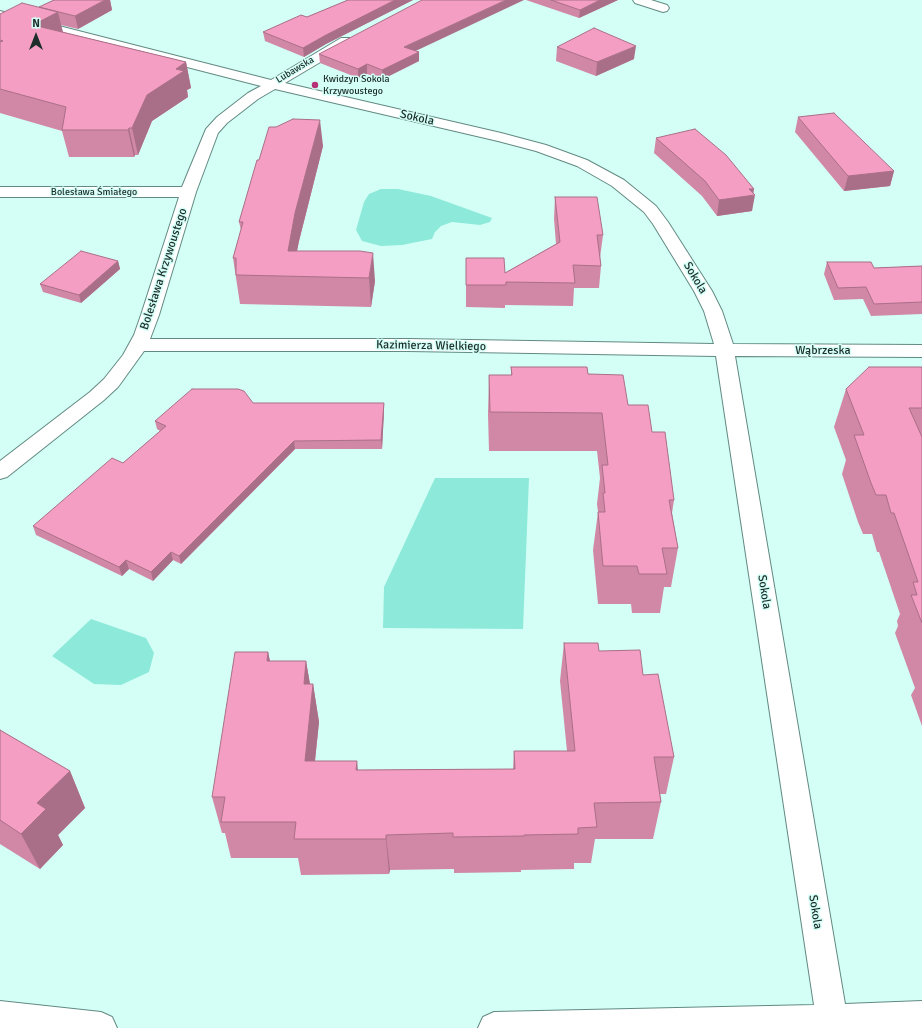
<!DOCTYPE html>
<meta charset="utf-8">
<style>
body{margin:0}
#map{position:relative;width:922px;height:1028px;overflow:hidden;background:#d4fff6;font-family:Signika,sans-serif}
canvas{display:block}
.north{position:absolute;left:16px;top:16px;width:40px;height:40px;-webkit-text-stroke:3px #d4fff6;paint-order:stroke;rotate:0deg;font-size:11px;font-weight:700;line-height:16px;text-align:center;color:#1c2d2a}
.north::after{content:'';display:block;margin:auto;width:14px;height:18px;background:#1c2d2a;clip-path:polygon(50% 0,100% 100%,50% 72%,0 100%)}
</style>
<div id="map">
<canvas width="922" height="1028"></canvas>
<div class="north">N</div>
</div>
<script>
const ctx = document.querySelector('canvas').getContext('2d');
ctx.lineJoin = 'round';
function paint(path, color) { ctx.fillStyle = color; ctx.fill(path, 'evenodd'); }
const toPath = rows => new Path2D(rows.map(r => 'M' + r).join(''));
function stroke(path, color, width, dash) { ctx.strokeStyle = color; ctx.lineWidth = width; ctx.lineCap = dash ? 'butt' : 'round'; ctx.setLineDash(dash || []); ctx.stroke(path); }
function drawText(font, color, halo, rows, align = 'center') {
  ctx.font = font + ' Signika,sans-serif'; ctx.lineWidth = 3; ctx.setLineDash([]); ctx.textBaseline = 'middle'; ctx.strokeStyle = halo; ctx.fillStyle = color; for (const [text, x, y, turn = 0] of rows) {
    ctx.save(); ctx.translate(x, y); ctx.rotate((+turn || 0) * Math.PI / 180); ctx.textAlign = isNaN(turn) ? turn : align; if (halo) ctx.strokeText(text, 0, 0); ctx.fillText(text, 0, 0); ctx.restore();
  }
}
paint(toPath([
 [381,189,398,189,431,196,492,218,490,222,480,225,452,222,441,226,435,232,432,239,402,245,381,246,362,241,356,230,364,202,369,194],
 [435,478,529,478,523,629,383,628,384,587],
 [91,619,146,638,154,653,149,672,121,685,94,684,52,656]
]), '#8deada');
const minor = toPath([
 [633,0,651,0,667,5,669,8,667,11,663,12,635,3,633,0],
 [0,11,271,80,341,38,351,38,353,41,351,44,285,83,501,133,546,145,587,160,624,180,656,206,668,222,712,291,722,311,733,344,922,345,922,357,735,356,845,1004,922,1001,922,1028,478,1028,483,1017,494,1012,814,1005,716,356,408,351,144,351,118,387,104,400,7,477,0,479,0,461,90,392,104,379,123,355,134,335,141,315,179,197,0,197,0,187,182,187,206,129,217,117,248,93,261,86,0,19,0,11],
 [275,89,498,141,536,151,577,166,612,186,644,212,653,224,694,291,704,311,714,344,408,339,150,339,159,315,196,192,218,133,227,123,258,99,275,89],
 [0,1001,101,1012,112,1017,117,1028,0,1028,0,1001]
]);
stroke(minor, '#628a82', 2);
paint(minor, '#fff');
paint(toPath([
 [54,0,110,0,112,10,78,29,61,25,63,32,186,62,191,88,187,90,188,97,152,121,138,155,135,155,134,157,69,157,62,131,0,113,0,14,39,8],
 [348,0,413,0,326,44,304,57,265,41,263,32,307,17],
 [526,0,618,0,579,18],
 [557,47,634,59,596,76,556,61],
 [415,51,419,52,419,61,383,79,367,74,358,78,320,63,319,54],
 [798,117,894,171,890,186,844,191,795,132],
 [656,138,753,194,752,211,717,216,702,196,654,153],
 [323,146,299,241,297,251,360,251,375,281,371,307,240,304,233,258,241,230,239,222,259,160],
 [555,197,603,235,600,258,601,266,599,288,574,288,573,306,505,305,505,308,466,307,466,258,505,273,556,244,554,219],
 [118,261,120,269,81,303,43,292,40,284],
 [827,262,874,268,922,266,922,314,871,316,863,299,834,300,824,274],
 [511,367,588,374,628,405,652,432,674,500,672,513,678,548,671,587,664,587,660,613,632,613,631,604,598,604,593,550,598,512,597,504,600,478,597,451,489,451,488,414,489,375,511,375],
 [922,367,922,726,911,695,915,688,895,633,898,626,897,621,900,614,879,552,877,552,872,534,863,534,858,522,842,474,846,460,834,427,846,389],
 [253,403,384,403,384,411,382,449,295,449,181,564,173,560,153,581,129,569,122,576,36,535,33,526,123,463,160,431,157,429,155,421],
 [564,643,599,651,643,675,674,757,666,794,660,794,661,802,653,839,595,839,591,863,574,863,574,869,521,870,521,872,454,873,454,869,390,870,389,874,301,875,298,858,231,858,225,833,222,833,212,797,268,652,270,661,306,661,310,684,313,684,319,722,315,761,358,770,513,769,514,751,567,751,560,681],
 [0,730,70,771,85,808,58,835,63,845,40,869,0,844]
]), '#d188a7');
paint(toPath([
 [105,0,110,0,112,10,78,29,75,16],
 [395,0,413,0,326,44,304,57,303,48,326,35],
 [506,0,524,0,405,56,404,47],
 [600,0,618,0,579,18,580,10],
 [58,12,64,37,33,25],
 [636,46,634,59,596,76,597,62],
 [419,52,419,61,383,79,382,70],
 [186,62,191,88,187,90,188,97,152,121,138,155,132,128,147,95,176,69],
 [367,64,367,74,358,78,358,69],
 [320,120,323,146,299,241,292,276,288,251,295,213],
 [129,128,135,155,134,157,128,130],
 [894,171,890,186,844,191,848,176],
 [749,189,754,189,753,196,755,195,752,211,717,216,719,200],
 [373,253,375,281,371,307,369,278],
 [118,261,120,269,81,303,79,295],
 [384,403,384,411,382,449,381,440],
 [294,441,295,449,181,564,179,556],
 [171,552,173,560,153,581,151,572],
 [126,560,129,569,122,576,119,567],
 [268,652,276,690,267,661],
 [306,661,312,696,313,684,319,722,311,798,305,761,304,684],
 [357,761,361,798,356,770],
 [70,771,85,808,58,835,63,845,40,869,21,834,37,803],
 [386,835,390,870,389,874,386,839]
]), '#aa6f88');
const building = toPath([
 [54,0,105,0,75,16,39,7,54,0],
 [348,0,395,0,326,35,303,48,263,32,301,15,307,17,348,0],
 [422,0,506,0,404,47,419,52,382,70,367,64,358,69,319,54,422,0],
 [551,0,600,0,580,10,551,0],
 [22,3,58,12,33,25,186,62,176,69,184,71,147,95,132,128,129,128,128,130,62,130,66,107,0,89,0,42,3,41,0,40,0,14,22,3],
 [594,28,636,46,597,62,557,47,594,28],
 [834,113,894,171,848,176,798,117,834,113],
 [293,119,320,120,295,213,288,251,360,251,373,253,369,278,236,275,236,258,233,258,243,222,239,222,257,160,259,160,269,127,276,127,293,119],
 [695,129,726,155,754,189,749,189,755,195,719,200,705,181,656,138,695,129],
 [555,197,597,197,603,235,597,235,601,266,573,265,575,283,506,282,506,285,466,285,466,258,504,258,505,273,560,242,555,197],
 [81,251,118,261,79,295,40,284,81,251],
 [827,262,871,262,874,268,922,266,922,302,874,304,866,287,838,288,827,262],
 [511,367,587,367,588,374,623,375,628,405,648,405,652,432,665,432,674,500,669,500,678,548,662,548,667,574,639,574,637,566,603,566,598,512,605,512,603,493,605,493,602,465,608,465,602,413,490,412,489,375,512,375,511,367],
 [869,367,922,367,922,408,909,408,922,437,922,623,911,595,917,595,913,582,918,582,894,513,891,513,886,495,876,495,871,483,854,435,864,435,846,389,869,367],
 [192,389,238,389,244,391,253,403,384,403,381,440,294,441,179,556,171,552,151,572,126,560,119,567,33,526,112,458,123,463,166,426,155,421,192,389],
 [564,643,598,643,599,651,640,650,643,675,658,674,674,757,654,757,661,802,594,803,597,827,578,828,578,834,524,835,524,836,453,837,453,833,386,835,386,839,294,839,296,822,221,822,225,797,212,797,235,652,268,652,267,661,306,661,304,684,313,684,305,761,357,761,356,770,515,769,514,751,575,751,564,643],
 [0,730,70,771,37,803,46,809,21,834,0,820,0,730]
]);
paint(building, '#f39ec2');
stroke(building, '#aa6f88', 1);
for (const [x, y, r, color] of [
 [315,85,4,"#b53076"]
]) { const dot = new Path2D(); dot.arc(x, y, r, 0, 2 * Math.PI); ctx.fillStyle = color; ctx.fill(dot); stroke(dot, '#d4fff6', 1.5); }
drawText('10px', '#1c2d2a', '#d4fff6', [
 ["Lubawska",295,70,-31],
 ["Bolesława Śmiałego",94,192]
]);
drawText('10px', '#1c2d2a', '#d4fff6', [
 ["Kwidzyn Sokola",323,79],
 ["Krzywoustego",323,91]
], 'left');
drawText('12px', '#1c2d2a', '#d4fff6', [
 ["Sokola",417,118,13],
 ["Bolesława Krzywoustego",164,269,-72],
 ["Sokola",695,278,59],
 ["Kazimierza Wielkiego",431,346,1],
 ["Wąbrzeska",823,351],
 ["Sokola",764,592,81],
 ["Sokola",815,912,81]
]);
</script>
